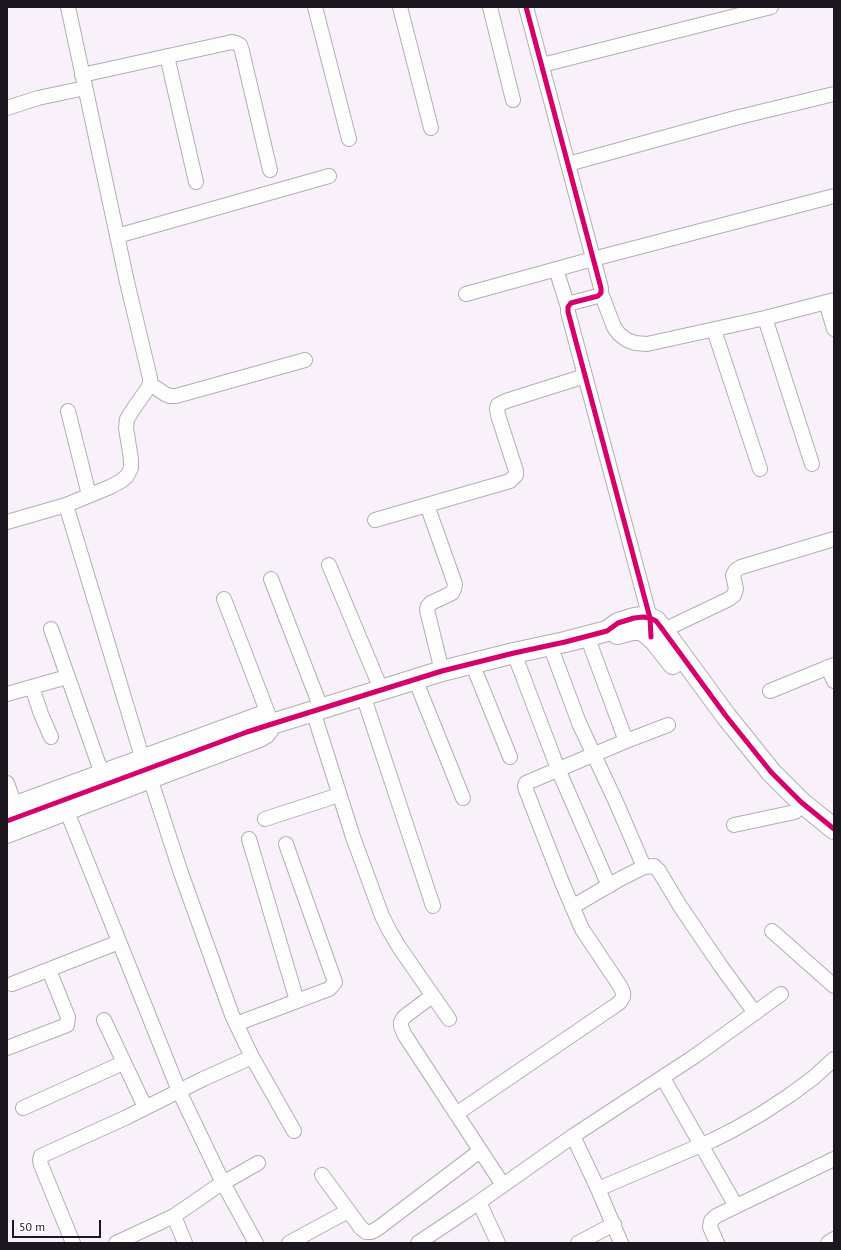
<!DOCTYPE html>
<style>
body{margin:0}
#map{position:relative;width:841px;height:1250px;overflow:hidden;background:#f8f1fa;font-family:"PT Sans",sans-serif}
canvas{display:block}
.frame{position:absolute;inset:0;border:8px solid #1c171e;pointer-events:none}
.scale{position:absolute;left:12px;top:1220px;width:89px;height:18px;box-sizing:border-box;border:2px solid #1c171e;border-top:0;padding-left:5px;font-size:12px;line-height:14px;white-space:nowrap;color:#1c171e;-webkit-text-stroke:3px #fff;paint-order:stroke}
</style>
<div id="map">
<canvas width="841" height="1250"></canvas>
<div class="frame"></div>
<div class="scale">50 m</div>
</div>
<script>
const ctx = document.querySelector('canvas').getContext('2d');
ctx.lineJoin = 'round';
const toPath = rows => new Path2D(rows.map(r => 'M' + r).join(''));
function stroke(path, color, width, dash) { ctx.strokeStyle = color; ctx.lineWidth = width; ctx.lineCap = dash ? 'butt' : 'round'; ctx.setLineDash(dash || []); ctx.stroke(path); }
const street = toPath([
 [315,7,349,139],
 [400,7,431,128],
 [490,7,513,100],
 [526,7,601,288,601,293,598,296,571,303,568,307,568,312,650,618,650,626],
 [167,56,196,182],
 [542,65,771,7],
 [82,75,232,42,236,43,240,45,242,51,270,170],
 [7,108,38,98,85,88],
 [568,164,735,118,834,94],
 [117,236,329,176],
 [556,269,568,307],
 [601,293,614,327,619,334,627,340,635,343,647,344,765,318,834,300],
 [466,294,593,259,834,196],
 [826,302,834,329],
 [765,318,812,464],
 [714,330,760,469],
 [150,384,165,394,170,396,176,396,305,360],
 [68,411,89,495],
 [66,505,142,757],
 [427,505,455,584,454,589,452,593,431,603,428,606,427,610,442,671],
 [375,520,510,481,516,475,516,471,498,415,497,409,498,405,506,401,585,376],
 [7,522,66,505,110,487,121,481,127,476,131,468,131,459,126,428,127,419,134,408,148,388,150,384,150,378,127,282,68,7],
 [329,565,381,689],
 [271,579,321,708],
 [51,629,101,771],
 [664,630,729,599,734,595,736,589,733,575,736,570,741,567,834,539],
 [587,636,626,741],
 [550,645,579,723,616,802,644,867],
 [514,653,558,769,609,886],
 [472,663,510,757],
 [828,667,834,681],
 [415,679,463,798],
 [32,687,41,714,51,737],
 [770,691,834,665],
 [7,694,67,677],
 [363,695,433,906],
 [313,711,353,837,382,916,389,930,399,947,449,1019],
 [151,781,181,873,232,1015,252,1057,294,1131],
 [7,783,14,803],
 [7,806,267,711],
 [68,814,179,1091,223,1183,256,1243],
 [265,819,339,795],
 [734,825,795,812],
 [7,836,151,781,260,740,267,736,271,731,272,724,224,599],
 [249,839,297,1001],
 [572,907,620,879,644,867,654,866,659,871,680,906,720,965,755,1013],
 [772,931,834,986],
 [12,984,119,942],
 [432,996,404,1017,401,1022,401,1026,404,1034,503,1185],
 [104,1020,145,1107],
 [236,1024,329,989,332,986,335,982,286,844],
 [7,1048,67,1025,68,1017,49,970],
 [663,1078,736,1206],
 [23,1108,123,1063],
 [456,1114,616,1005,620,1002,623,997,623,992,620,986,582,929,563,885,526,790,525,786,526,783,626,741,668,725],
 [573,1136,598,1189,621,1243],
 [322,1175,361,1228,366,1232,371,1232,377,1229,480,1151],
 [598,1189,713,1140,733,1130,761,1114,790,1095,813,1078,834,1059],
 [479,1202,498,1243],
 [174,1216,185,1243],
 [73,1243,41,1165,40,1160,41,1156,125,1118,203,1079,252,1057],
 [116,1243,174,1216,216,1187,258,1163],
 [289,1243,348,1211],
 [418,1243,472,1207,573,1136,695,1056,781,994],
 [578,1243,614,1224],
 [717,1243,710,1227,711,1221,716,1216,834,1159],
 [828,1243,834,1239]
]);
const secondary = toPath([
 [617,634,632,630,639,630,643,631,654,640,673,664],
 [7,821,247,732,272,724,442,671,514,653,565,642,607,631,618,623,634,618,643,617,650,618,656,621,660,626,726,716,771,772,801,802,834,829]
]);
stroke(street, '#b3adb5', 16);
stroke(secondary, '#b3adb5', 22);
stroke(street, '#fefdfe', 14);
stroke(secondary, '#fefdfe', 20);
stroke(toPath([
 [526,7,601,288,601,293,598,296,571,303,568,307,568,312,650,618,651,637],
 [7,821,247,732,272,724,442,671,514,653,565,642,607,631,618,623,634,618,643,617,650,618,656,621,660,626,726,716,771,772,801,802,834,829]
]), '#d6006c', 5);
</script>
